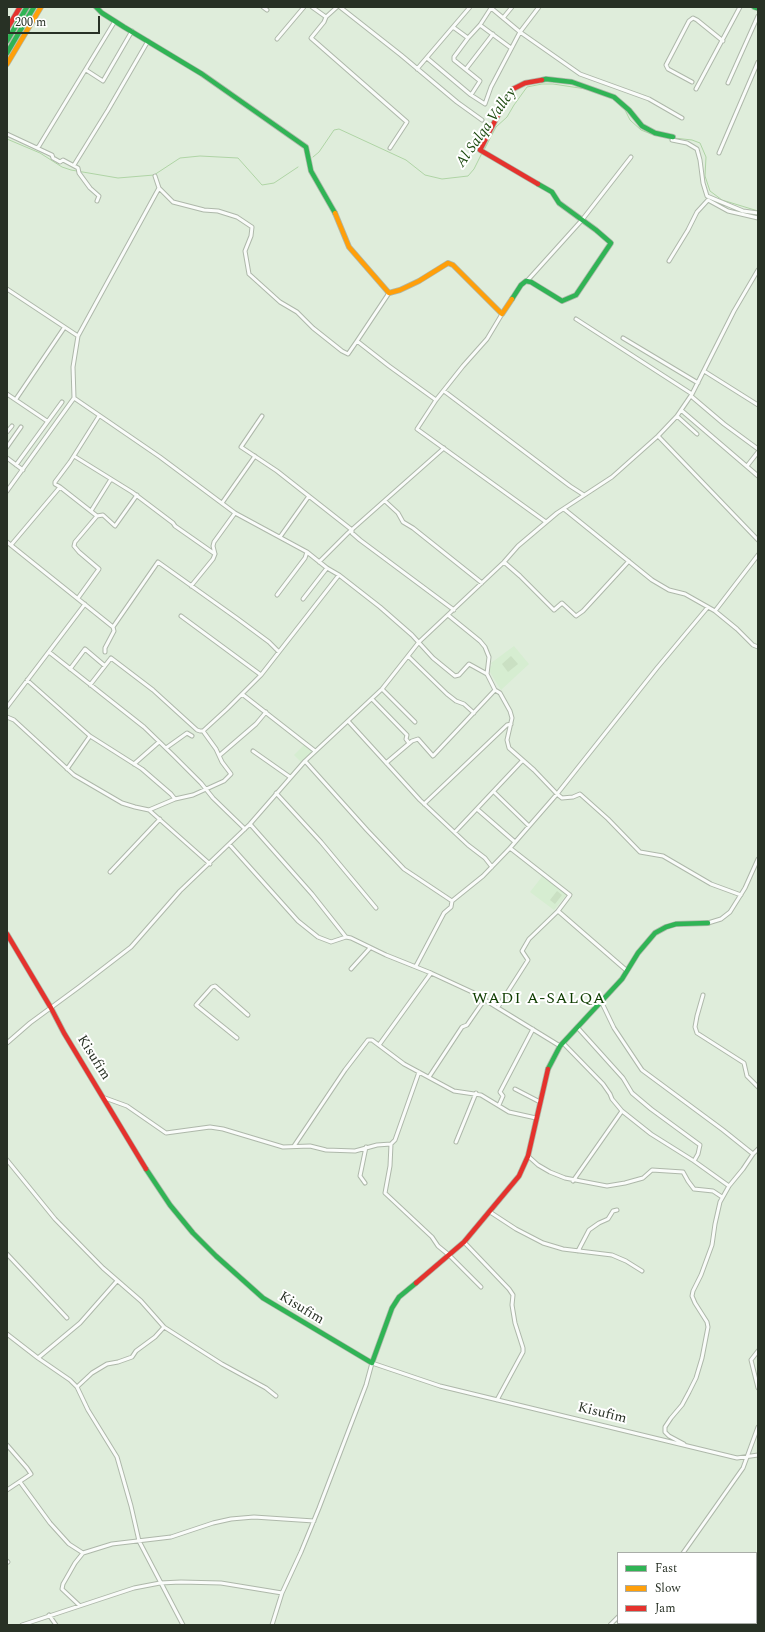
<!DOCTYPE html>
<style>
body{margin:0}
#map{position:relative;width:765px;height:1632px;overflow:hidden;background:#dfeddb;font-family:Spectral,serif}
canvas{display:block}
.frame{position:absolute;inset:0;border:8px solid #283125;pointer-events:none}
.legend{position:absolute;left:617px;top:1552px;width:140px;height:72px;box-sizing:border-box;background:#fff;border:1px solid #a9ada8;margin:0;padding:5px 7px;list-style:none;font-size:12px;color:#283125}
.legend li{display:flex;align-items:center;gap:8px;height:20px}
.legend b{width:20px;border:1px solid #a9ada8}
.scale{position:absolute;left:8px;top:16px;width:92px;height:18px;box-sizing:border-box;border:2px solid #283125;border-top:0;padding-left:5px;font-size:12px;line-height:14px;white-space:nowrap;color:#283125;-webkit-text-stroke:3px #fff;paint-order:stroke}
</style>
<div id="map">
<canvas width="765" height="1632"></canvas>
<div class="frame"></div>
<ul class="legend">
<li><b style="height:5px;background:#30b455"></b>Fast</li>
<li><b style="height:5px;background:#ff9f0a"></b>Slow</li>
<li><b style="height:5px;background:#e5322d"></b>Jam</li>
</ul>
<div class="scale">200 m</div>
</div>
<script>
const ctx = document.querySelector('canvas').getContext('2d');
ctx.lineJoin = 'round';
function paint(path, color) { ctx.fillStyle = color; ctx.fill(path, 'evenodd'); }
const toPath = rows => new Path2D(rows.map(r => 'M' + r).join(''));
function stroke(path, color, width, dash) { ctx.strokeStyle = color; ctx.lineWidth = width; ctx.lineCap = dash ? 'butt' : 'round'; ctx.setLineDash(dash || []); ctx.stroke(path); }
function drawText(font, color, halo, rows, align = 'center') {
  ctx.font = font + ' Spectral,serif'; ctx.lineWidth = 4; ctx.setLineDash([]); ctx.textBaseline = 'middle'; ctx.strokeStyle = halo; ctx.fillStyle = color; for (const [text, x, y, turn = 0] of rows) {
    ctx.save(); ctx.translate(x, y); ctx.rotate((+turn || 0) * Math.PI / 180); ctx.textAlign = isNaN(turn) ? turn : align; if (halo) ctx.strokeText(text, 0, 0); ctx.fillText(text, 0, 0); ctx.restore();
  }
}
paint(toPath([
 [514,646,529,664,501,690,488,669,492,665,491,663],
 [305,744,313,751,301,762,294,755],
 [544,874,567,894,554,910,530,892]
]), '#d6edd1');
paint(toPath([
 [511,656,518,664,508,672,502,664],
 [557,891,562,895,555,904,550,900]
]), '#cae0c3');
stroke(toPath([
 [616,102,625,110,630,120,641,130,651,134],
 [674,138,692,140,700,143,706,157,705,176,710,191,722,200,758,211],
 [7,139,40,153,62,167,71,170,118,178,154,175,180,158,200,156,238,158,262,185,274,183,298,167],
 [484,150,496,127,507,117,514,105,527,87,542,84,553,84,586,89],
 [313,157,319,152,334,130,339,129,406,160,425,175,442,179,468,176,474,169,482,153]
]), '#afd4a5', 1);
const street = toPath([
 [263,7,267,10],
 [312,7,326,17,337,7],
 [340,7,401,55,457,102,482,120],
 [490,7,520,32,580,74,649,99,682,118],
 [326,17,324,22,311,38,407,122,390,148],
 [503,18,512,7],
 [480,25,511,48],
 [453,27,468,38],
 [277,39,304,7],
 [427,58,471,95,485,104,491,87,520,32,539,7],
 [417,69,470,7],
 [466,69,493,34],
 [86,70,103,81,132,31],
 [692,82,668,69,666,65,689,21,693,18,697,20,723,41],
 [728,83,758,16],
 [696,89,740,7],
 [471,95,480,81,454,60,454,57,468,38,480,25,491,8],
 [7,134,37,148,39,146,115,21],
 [672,140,687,143,697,149,700,160,703,183,707,196,743,211,758,213],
 [37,148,52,155,53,158,60,162,63,160,78,168,79,173,90,188,99,196,97,201],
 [719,153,758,62],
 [74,165,108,110,148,41],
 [159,188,173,202,204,210,218,211,237,217,252,227,251,236,245,251,249,274,280,302,297,312,313,328,342,351,348,354,357,341,389,366,436,400,417,429,546,522],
 [669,261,688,230,697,212,708,200,728,211,758,218],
 [527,281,582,220,631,157],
 [7,289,78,336,73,367,74,398,160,457,235,513,307,552,327,568,339,575,380,607,412,635,433,658,455,676,459,675,469,664,487,674],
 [576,319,692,394],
 [78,336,159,188,155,176],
 [623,338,698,383],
 [357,341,389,293],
 [704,371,758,405],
 [444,391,570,486,584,495],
 [7,394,47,421],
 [691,396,724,424,758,449],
 [16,399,64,328],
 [436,400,463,366,487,339,502,314],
 [681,410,758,476],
 [262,416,241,447,277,471,352,530,352,533,360,540,454,610],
 [677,416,697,434],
 [7,432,12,426],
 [658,436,758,540],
 [7,447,21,427],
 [74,456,132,492,173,523,175,526,215,554],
 [7,458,23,470],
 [16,465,62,402],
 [747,466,758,452],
 [60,487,97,516,103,515,115,526,137,495],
 [7,491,74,398],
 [385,501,398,513,403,522,413,528,482,583],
 [222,503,255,456],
 [564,509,652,580,669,590,685,594,715,611,737,629,753,645,758,647],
 [91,511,111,479],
 [280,537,309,496],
 [7,542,113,627,114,631,105,648,105,652],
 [11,545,60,487,55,484,55,482,70,462,99,416],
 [319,562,348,533,444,448],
 [504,562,520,576,554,610,562,603,576,616,583,611,629,561],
 [191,586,213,559,215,554,213,546,214,542,235,513],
 [277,595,305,558,307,552],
 [78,598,99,569,79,552,74,546,75,542,97,516],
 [303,599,327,568],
 [715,611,758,555],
 [448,615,480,641,485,647,489,657,487,674,495,690,500,693,510,711,512,718,507,740,509,748,534,770,557,794,562,798,573,797,580,794,608,819,640,852,663,856,711,884,741,895],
 [181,616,261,675],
 [113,627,158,562,238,619,269,642,279,652],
 [49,652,144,727,174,756,201,783,213,798,245,829],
 [408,656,447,694,456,701,464,704,474,713],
 [70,669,85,649,105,666],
 [27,680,90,736,142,769,171,794,175,799],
 [90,685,111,658,153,690,197,730,200,731,203,731,216,749,222,762,231,774,224,781,193,795,175,799,149,810],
 [382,689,415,722],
 [242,694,315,751],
 [372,699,407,735,406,739,409,743],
 [7,707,85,604],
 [7,717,14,720,74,775,122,803,135,807,149,810,210,864],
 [348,721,420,800,468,845,485,858,492,867],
 [203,731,227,709,261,675,339,575],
 [166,748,187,733,192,736],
 [253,751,290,777],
 [220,755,256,724,266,712],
 [305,761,367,830,404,869,452,901],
 [386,763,412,741,418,739,433,756,495,690],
 [134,764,159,742],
 [67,769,90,736],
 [494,792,529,826],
 [276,793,321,842,376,908],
 [424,804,507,725,511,724],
 [477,809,515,842],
 [250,824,312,894,346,937],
 [455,832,522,761],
 [229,844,298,921,318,937,331,942,346,937,351,938,386,955,431,973,472,992,560,1046],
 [510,848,557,794,657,668,708,607],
 [110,872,160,819],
 [708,923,721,919,730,912,745,888,758,859],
 [416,966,444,913,451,907,452,901,483,876,510,848,570,895,558,911,626,970],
 [351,969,370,948],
 [703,995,697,1016,695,1027,697,1033,744,1063,747,1076,758,1087],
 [601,1001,614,1028,642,1070,723,1130,753,1154],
 [498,1007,528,960,522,951,529,939,558,911],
 [577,1027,623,1078,632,1093,651,1109,700,1145,698,1154,694,1161,729,1186],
 [237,1038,196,1005,212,987,215,986,248,1015],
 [7,1043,30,1023,79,987,131,947,180,891,250,824,305,761,382,689,419,642,504,562,518,546,557,513,612,477,658,436,677,416,692,394,734,311,758,270],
 [563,1043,603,1084,610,1094,612,1099,622,1111,573,1181],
 [379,1045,431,973],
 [429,1077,462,1027,467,1025,485,999],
 [515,1089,540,1102],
 [105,1098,127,1106,166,1133,210,1127,223,1129,283,1147,310,1146,326,1150,355,1151,377,1145,391,1144,395,1140,419,1072],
 [499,1105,503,1096,500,1092,533,1029],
 [622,1111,651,1134,694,1161],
 [456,1142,476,1093],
 [391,1144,390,1166,385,1193,432,1237,438,1246,449,1255,481,1287],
 [294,1146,345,1070,368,1040,372,1040,404,1064,454,1091,481,1095,509,1112,536,1118],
 [528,1156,538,1165,550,1172,565,1178,607,1186,625,1183,643,1178,652,1170,683,1172,688,1181,694,1189,713,1191,722,1197],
 [7,1160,55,1219,103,1268,141,1301,164,1327,222,1364,266,1388,276,1396],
 [365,1183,360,1176,366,1147],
 [490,1212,516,1229,543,1243,563,1249,612,1255,626,1261,642,1271],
 [464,1242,509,1289,513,1295,512,1305,515,1323,523,1348,523,1352,497,1400],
 [578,1251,589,1230,599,1223,608,1219,613,1211,617,1210],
 [7,1254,67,1318],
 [7,1334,38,1358,70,1380,77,1387,88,1410,117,1457,131,1506,139,1541,183,1625],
 [758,1351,751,1360,758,1388],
 [38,1358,80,1323,117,1281],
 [77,1387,92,1373,107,1364,118,1362,132,1357,136,1351,155,1337,164,1327],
 [684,1444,669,1436,665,1432,665,1427,671,1418,682,1405,689,1392,696,1378,702,1358,708,1327,707,1322,695,1303,692,1296,693,1291,701,1275,712,1245,715,1224,720,1202,729,1186,743,1169,753,1154,758,1149],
 [7,1445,27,1468,31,1474,7,1490],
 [20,1482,50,1523,69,1544,83,1553,75,1563,63,1584,62,1589,79,1605],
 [83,1553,112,1544,171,1537,213,1523,231,1519,254,1517,314,1521],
 [683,1553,743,1468,758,1427],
 [7,1561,8,1562],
 [49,1615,56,1625],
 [22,1625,134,1588,160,1583,181,1582,221,1583,282,1593],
 [272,1625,282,1593,301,1552,319,1508,366,1385,372,1363,440,1386,737,1458,758,1455],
 [610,1625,618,1617]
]);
const fast = toPath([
 [96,7,102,13,124,27,202,74,306,147,311,171,335,213],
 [754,7,757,8],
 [7,41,27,7],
 [7,53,34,7],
 [542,80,546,79,572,82,614,97,629,110,642,126,655,133,673,137],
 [512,299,521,285,526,281,531,282,562,301,576,295,611,243,596,230,559,203,552,192,538,184],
 [548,1069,560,1046,622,979,638,953,655,933,666,927,676,924,708,923],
 [146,1169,170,1205,193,1233,216,1256,263,1298,372,1363,392,1308,399,1297,416,1283]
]);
const slow = toPath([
 [7,64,41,7],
 [335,213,349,247,389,293,400,290,419,281,448,263,453,265,502,314,512,299]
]);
const jam = toPath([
 [7,29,20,7],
 [538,184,480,150,511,90,525,83,542,80],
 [7,934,51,1008,64,1033,146,1169],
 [416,1283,464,1242,519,1176,528,1156,548,1069]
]);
stroke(street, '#aeb8aa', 5);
stroke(fast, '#aeb8aa', 6);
stroke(slow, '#aeb8aa', 6);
stroke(jam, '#aeb8aa', 6);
stroke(street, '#fafcfa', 3);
stroke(fast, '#30b455', 4.5);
stroke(slow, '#ff9f0a', 4.5);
stroke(jam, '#e5322d', 4.5);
drawText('14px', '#283125', '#fff', [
 ["Kisufim",93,1058,58],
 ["Kisufim",301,1309,31],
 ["Kisufim",602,1414,14]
]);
drawText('italic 15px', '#1d4a0f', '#fff', [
 ["Al Salqa Valley",487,128,-55]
]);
ctx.letterSpacing = '1px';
drawText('16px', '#0f3d00', '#fff', [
 ["WADI A-SALQA",539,1000]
]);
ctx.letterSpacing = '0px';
</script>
